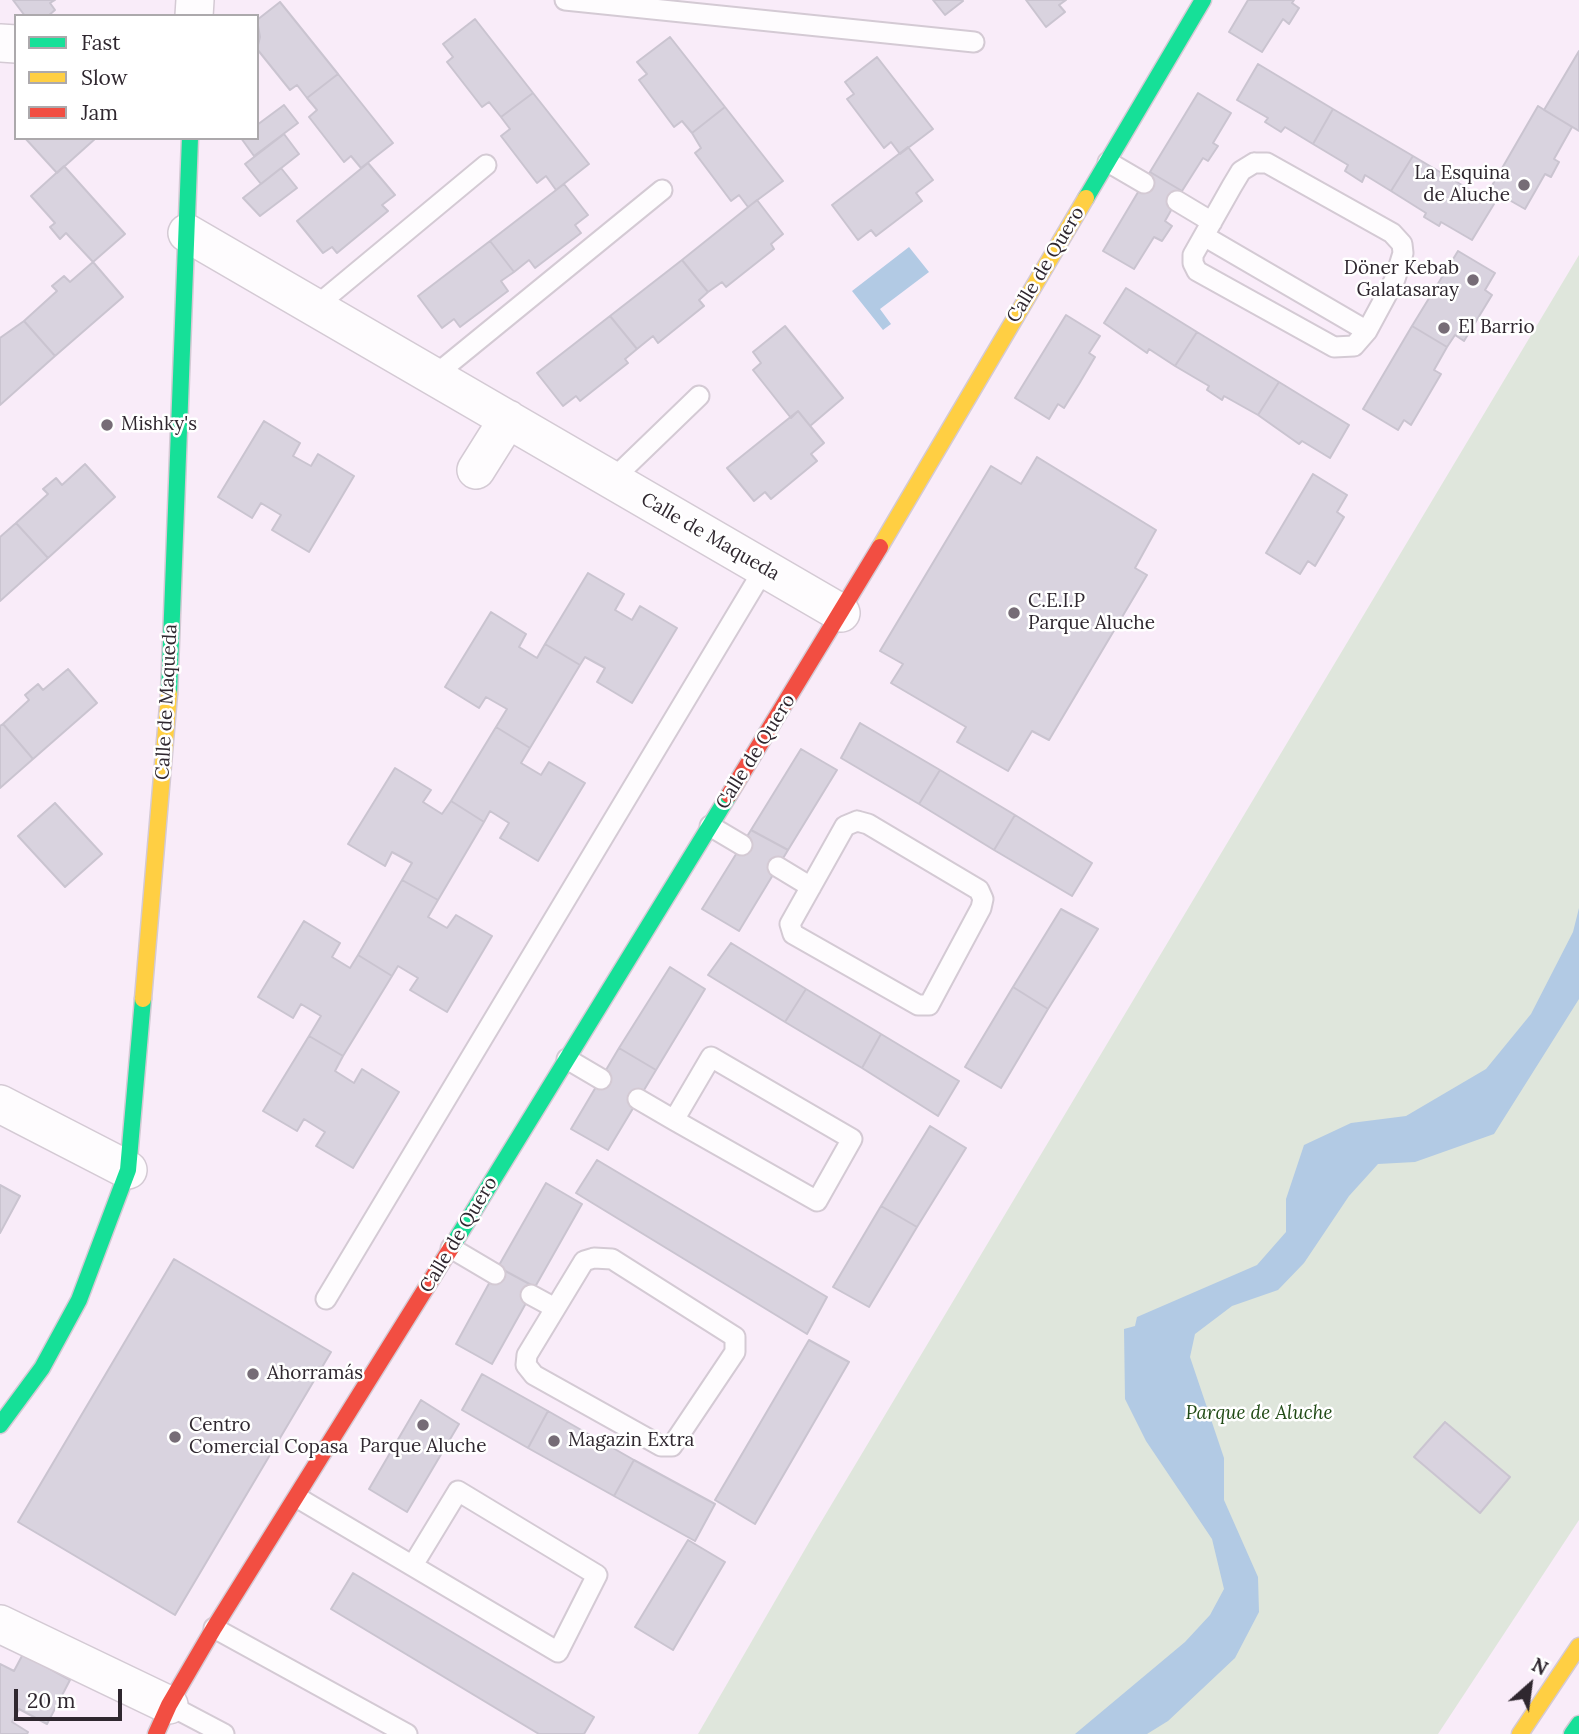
<!DOCTYPE html>
<meta charset="utf-8">
<style>
body{margin:0}
#map{position:relative;width:1579px;height:1734px;overflow:hidden;background:#f9ecf9;font-family:Lora,serif}
canvas{display:block}
.legend{position:absolute;left:14px;top:14px;width:245px;height:126px;box-sizing:border-box;background:#fff;border:2px solid #aca9ac;margin:0;padding:9px 12px;list-style:none;font-size:21px;color:#2f272f}
.legend li{display:flex;align-items:center;gap:14px;height:35px}
.legend b{width:35px;border:2px solid #aca9ac}
.north{position:absolute;left:1495px;top:1650px;width:70px;height:70px;-webkit-text-stroke:5px #fff;paint-order:stroke;rotate:28deg;font-size:19px;font-weight:700;line-height:28px;text-align:center;color:#2f272f}
.north::after{content:'';display:block;margin:auto;width:24px;height:32px;background:#2f272f;clip-path:polygon(50% 0,100% 100%,50% 72%,0 100%)}
.scale{position:absolute;left:14px;top:1689px;width:108px;height:32px;box-sizing:border-box;border:4px solid #2f272f;border-top:0;padding-left:9px;font-size:21px;line-height:24px;white-space:nowrap;color:#2f272f;-webkit-text-stroke:5px #fff;paint-order:stroke}
</style>
<div id="map">
<canvas width="1579" height="1734"></canvas>
<ul class="legend">
<li><b style="height:9px;background:#16e098"></b>Fast</li>
<li><b style="height:9px;background:#ffcf43"></b>Slow</li>
<li><b style="height:9px;background:#f24e42"></b>Jam</li>
</ul>
<div class="north">N</div>
<div class="scale">20 m</div>
</div>
<script>
const ctx = document.querySelector('canvas').getContext('2d');
ctx.lineJoin = 'round';
function paint(path, color) { ctx.fillStyle = color; ctx.fill(path, 'evenodd'); }
const toPath = rows => new Path2D(rows.map(r => 'M' + r).join(''));
function stroke(path, color, width, dash) { ctx.strokeStyle = color; ctx.lineWidth = width; ctx.lineCap = dash ? 'butt' : 'round'; ctx.setLineDash(dash || []); ctx.stroke(path); }
function drawText(font, color, halo, rows, align = 'center') {
  ctx.font = font + ' Lora,serif'; ctx.lineWidth = 5; ctx.setLineDash([]); ctx.textBaseline = 'middle'; ctx.strokeStyle = halo; ctx.fillStyle = color; for (const [text, x, y, turn = 0] of rows) {
    ctx.save(); ctx.translate(x, y); ctx.rotate((+turn || 0) * Math.PI / 180); ctx.textAlign = isNaN(turn) ? turn : align; if (halo) ctx.strokeText(text, 0, 0); ctx.fillText(text, 0, 0); ctx.restore();
  }
}
paint(toPath([
 [1579,255,1579,1520,1438,1734,698,1734,815,1532]
]), '#dfe6dc');
paint(toPath([
 [909,247,929,272,880,309,891,324,883,330,852,291],
 [1579,908,1579,999,1494,1134,1415,1162,1378,1164,1349,1196,1304,1263,1278,1290,1232,1306,1195,1334,1190,1357,1224,1458,1224,1500,1258,1577,1259,1612,1235,1658,1168,1721,1147,1734,1075,1734,1185,1642,1210,1615,1224,1589,1212,1539,1146,1441,1125,1399,1124,1329,1135,1326,1137,1317,1257,1265,1286,1232,1286,1199,1304,1145,1351,1123,1406,1116,1486,1069,1531,1014,1573,932]
]), '#b2cae4');
const building = toPath([
 [13,0,55,0,50,3,55,10,48,16,25,16,13,0],
 [933,0,962,0,963,1,945,15,933,0],
 [1026,0,1066,0,1059,5,1065,12,1046,27,1026,0],
 [1248,0,1294,0,1292,3,1299,8,1289,24,1283,19,1262,52,1229,32,1248,0],
 [280,2,338,74,307,98,297,85,290,90,257,49,260,37,257,20,280,2],
 [475,19,533,93,501,117,489,102,482,107,447,62,453,57,443,44,475,19],
 [670,37,725,107,692,133,682,121,674,127,639,80,647,74,637,62,670,37],
 [1579,51,1579,131,1544,110,1579,51],
 [877,57,933,129,900,154,891,142,884,148,847,99,854,94,845,82,877,57],
 [1258,64,1333,109,1313,144,1285,127,1281,132,1265,122,1268,118,1237,100,1258,64],
 [338,74,393,143,361,168,351,156,344,162,309,117,317,110,307,98,338,74],
 [533,93,589,164,556,190,546,176,537,183,501,136,510,129,501,117,533,93],
 [1198,93,1231,113,1213,143,1218,146,1208,161,1203,158,1182,191,1150,172,1198,93],
 [284,105,298,123,254,156,241,138,257,138,257,125,284,105],
 [1538,106,1572,127,1554,159,1559,162,1551,177,1545,174,1525,209,1490,189,1538,106],
 [725,107,783,181,748,207,739,195,731,201,695,153,701,148,692,133,725,107],
 [1333,109,1413,156,1391,191,1365,175,1362,182,1345,171,1348,165,1313,144,1333,109],
 [284,134,299,154,261,184,245,164,284,134],
 [25,138,96,138,57,173,25,138],
 [908,147,933,180,916,193,922,201,876,236,871,230,858,240,832,205,908,147],
 [1413,156,1494,204,1472,240,1441,222,1439,226,1424,217,1426,213,1391,191,1413,156],
 [368,163,395,195,382,205,388,211,337,253,332,247,323,253,297,221,368,163],
 [64,166,125,234,93,262,66,233,60,239,50,227,55,223,31,196,64,166],
 [281,168,297,188,260,216,243,198,281,168],
 [1150,172,1182,191,1165,221,1172,226,1162,241,1154,237,1134,269,1103,251,1150,172],
 [564,184,588,215,575,225,581,233,535,268,529,260,514,272,490,241,564,184],
 [757,200,783,234,771,244,774,249,726,287,722,282,708,292,682,260,757,200],
 [490,241,514,272,501,281,508,291,460,327,454,319,442,328,418,296,490,241],
 [1458,251,1495,273,1485,290,1492,295,1464,341,1455,335,1447,347,1412,326,1458,251],
 [682,260,708,292,699,300,704,306,658,343,653,336,637,349,610,316,682,260],
 [93,262,123,297,55,356,24,321,57,291,52,286,64,276,70,282,93,262],
 [1126,288,1197,332,1175,366,1149,349,1147,353,1104,323,1126,288],
 [1066,315,1100,336,1089,353,1095,357,1079,384,1064,408,1058,404,1049,419,1015,398,1066,315],
 [610,316,637,349,625,359,628,363,580,401,576,396,563,406,537,373,610,316],
 [24,321,55,356,0,405,0,338,24,321],
 [785,326,843,398,810,426,798,411,791,418,753,370,761,363,753,352,785,326],
 [1412,326,1447,347,1434,370,1441,374,1411,425,1404,420,1398,430,1363,409,1412,326],
 [1197,332,1279,382,1258,415,1224,396,1222,400,1207,390,1209,386,1175,366,1197,332],
 [1279,382,1349,425,1330,458,1302,441,1299,444,1258,415,1279,382],
 [798,411,824,443,811,454,817,461,771,499,765,492,754,501,727,468,798,411],
 [264,421,300,443,293,456,311,466,318,454,354,476,309,552,272,530,281,515,261,503,252,518,218,497,264,421],
 [1037,457,1156,530,1135,568,1147,575,1049,740,1032,731,1008,771,957,742,966,727,891,683,903,664,880,651,991,466,1021,484,1037,457],
 [85,464,115,497,48,558,16,523,48,494,43,489,56,478,62,485,85,464],
 [1313,474,1347,495,1337,512,1344,517,1315,566,1308,561,1300,574,1266,553,1313,474],
 [16,523,48,558,0,601,0,537,16,523],
 [588,573,624,594,615,610,632,620,640,606,677,628,632,703,597,682,605,668,585,657,580,665,545,644,588,573],
 [491,612,526,634,519,647,537,658,545,644,580,665,530,748,496,727,507,709,486,697,479,708,445,687,491,612],
 [68,669,97,703,33,759,3,724,29,700,25,695,38,684,43,690,68,669],
 [860,723,940,770,919,804,841,758,860,723],
 [3,724,33,759,0,788,0,726,3,724],
 [496,727,530,748,521,763,541,775,549,762,585,783,538,861,500,838,509,823,490,811,484,822,451,801,496,727],
 [801,749,837,770,788,850,751,830,801,749],
 [395,768,431,790,423,802,442,814,451,801,484,822,438,900,402,880,412,863,392,852,385,866,348,844,395,768],
 [940,770,1015,815,994,850,919,804,940,770],
 [55,803,102,854,65,887,18,836,55,803],
 [1015,815,1092,863,1072,896,994,850,1015,815],
 [751,830,788,850,739,931,702,909,751,830],
 [402,880,438,900,428,917,447,928,456,915,492,936,447,1012,410,990,418,978,398,966,392,976,358,955,402,880],
 [1061,909,1098,929,1048,1009,1013,987,1061,909],
 [304,921,340,943,332,957,350,968,358,955,392,976,343,1056,309,1036,321,1016,301,1004,293,1018,258,997,304,921],
 [731,943,806,989,785,1022,708,975,731,943],
 [670,967,705,989,656,1070,619,1048,670,967],
 [1013,987,1048,1009,1001,1088,965,1067,1013,987],
 [806,989,881,1034,862,1068,785,1022,806,989],
 [881,1034,959,1081,938,1116,862,1068,881,1034],
 [309,1036,343,1056,335,1071,354,1083,362,1069,399,1092,353,1168,316,1146,325,1132,304,1119,297,1131,263,1111,309,1036],
 [619,1048,656,1070,608,1150,571,1129,619,1048],
 [930,1126,966,1148,917,1227,881,1206,930,1126],
 [597,1160,827,1297,807,1334,576,1193,597,1160],
 [546,1183,582,1204,535,1287,498,1267,546,1183],
 [0,1185,20,1196,0,1233,0,1185],
 [881,1206,917,1227,869,1307,833,1287,881,1206],
 [174,1259,331,1352,175,1615,18,1522,174,1259],
 [498,1267,535,1287,492,1364,456,1344,498,1267],
 [809,1340,849,1362,755,1524,715,1500,809,1340],
 [482,1374,548,1411,528,1448,462,1410,482,1374],
 [421,1400,459,1424,407,1512,369,1489,421,1400],
 [548,1411,634,1460,614,1496,528,1448,548,1411],
 [1445,1422,1510,1477,1480,1513,1414,1457,1445,1422],
 [634,1460,715,1504,695,1541,614,1496,634,1460],
 [688,1540,725,1562,673,1650,635,1627,688,1540],
 [353,1573,594,1717,584,1734,539,1734,331,1609,353,1573],
 [23,1654,70,1680,47,1724,19,1709,12,1722,28,1732,27,1734,0,1734,0,1664,14,1671,23,1654]
]);
paint(building, '#d9d3df');
stroke(building, '#cac4d0', 2);
const lane = toPath([
 [565,0,974,42],
 [1108,162,1144,183],
 [1254,163,1267,163,1392,233,1402,244,1403,253,1395,279,1367,331,1354,346,1334,347,1197,271,1193,263,1193,255,1232,186,1241,171,1254,163],
 [1177,201,1212,222],
 [1204,236,1367,331],
 [315,307,486,165],
 [434,376,662,190],
 [612,480,699,396],
 [857,821,868,824,979,890,983,899,981,908,929,1005,918,1005,793,934,790,924,845,826,857,821],
 [710,826,742,845],
 [778,867,811,887],
 [567,1059,601,1079],
 [638,1099,674,1120,817,1201,852,1139,711,1057,674,1120],
 [451,1248,495,1274],
 [594,1258,612,1259,735,1337,735,1352,672,1446,661,1446,534,1375,526,1365,527,1355,584,1261,594,1258],
 [531,1295,555,1308],
 [326,1299,764,569],
 [298,1498,558,1652,597,1575,458,1491,413,1565],
 [214,1628,407,1734],
 [169,1705,224,1734]
]);
const street = toPath([
 [194,16,195,0],
 [0,43,16,44],
 [187,233,841,613],
 [476,470,508,419],
 [0,1104,128,1170],
 [0,1624,169,1705]
]);
const fast = toPath([
 [1086,198,1203,0],
 [169,694,190,138],
 [451,1248,729,795],
 [0,1425,42,1368,79,1300,128,1170,143,999],
 [1572,1734,1579,1724]
]);
const slow = toPath([
 [880,547,1086,198],
 [143,999,169,694],
 [1520,1734,1579,1646]
]);
const jam = toPath([
 [729,795,880,547],
 [156,1734,169,1705,214,1628,451,1248]
]);
stroke(lane, '#d4cad4', 23);
stroke(street, '#d4cad4', 40);
stroke(fast, '#d4cad4', 19);
stroke(slow, '#d4cad4', 19);
stroke(jam, '#d4cad4', 19);
stroke(lane, '#fefcfe', 19);
stroke(street, '#fefcfe', 37);
stroke(fast, '#16e098', 16);
stroke(slow, '#ffcf43', 16);
stroke(jam, '#f24e42', 16);
for (const [x, y, r, color] of [
 [1524,185,7,"#766c76"],
 [1473,280,7,"#766c76"],
 [1444,328,7,"#766c76"],
 [107,425,7,"#766c76"],
 [1014,613,7,"#766c76"],
 [253,1374,7,"#766c76"],
 [423,1425,7,"#766c76"],
 [175,1437,7,"#766c76"],
 [554,1441,7,"#766c76"]
]) { const dot = new Path2D(); dot.arc(x, y, r, 0, 2 * Math.PI); ctx.fillStyle = color; ctx.fill(dot); stroke(dot, '#fff', 2.5); }
drawText('19px', '#2f272f', '#fff', [
 ["La Esquina",1510,174,"right"],
 ["de Aluche",1510,196,"right"],
 ["Döner Kebab",1459,269,"right"],
 ["Galatasaray",1459,291,"right"],
 ["El Barrio",1458,328],
 ["Mishky's",121,425],
 ["C.E.I.P",1028,602],
 ["Parque Aluche",1028,624],
 ["Ahorramás",267,1374],
 ["Centro",189,1426],
 ["Comercial Copasa",189,1448],
 ["Magazin Extra",568,1441],
 ["Parque Aluche",423,1447,"center"]
], 'left');
drawText('19px', '#2f272f', '#fff', [
 ["Calle de Quero",1046,265,-59],
 ["Calle de Maqueda",710,537,30],
 ["Calle de Maqueda",167,702,-87],
 ["Calle de Quero",756,752,-58],
 ["Calle de Quero",459,1235,-59]
]);
drawText('italic 19px', '#214b16', '#fff', [
 ["Parque de Aluche",1259,1414]
]);
</script>
